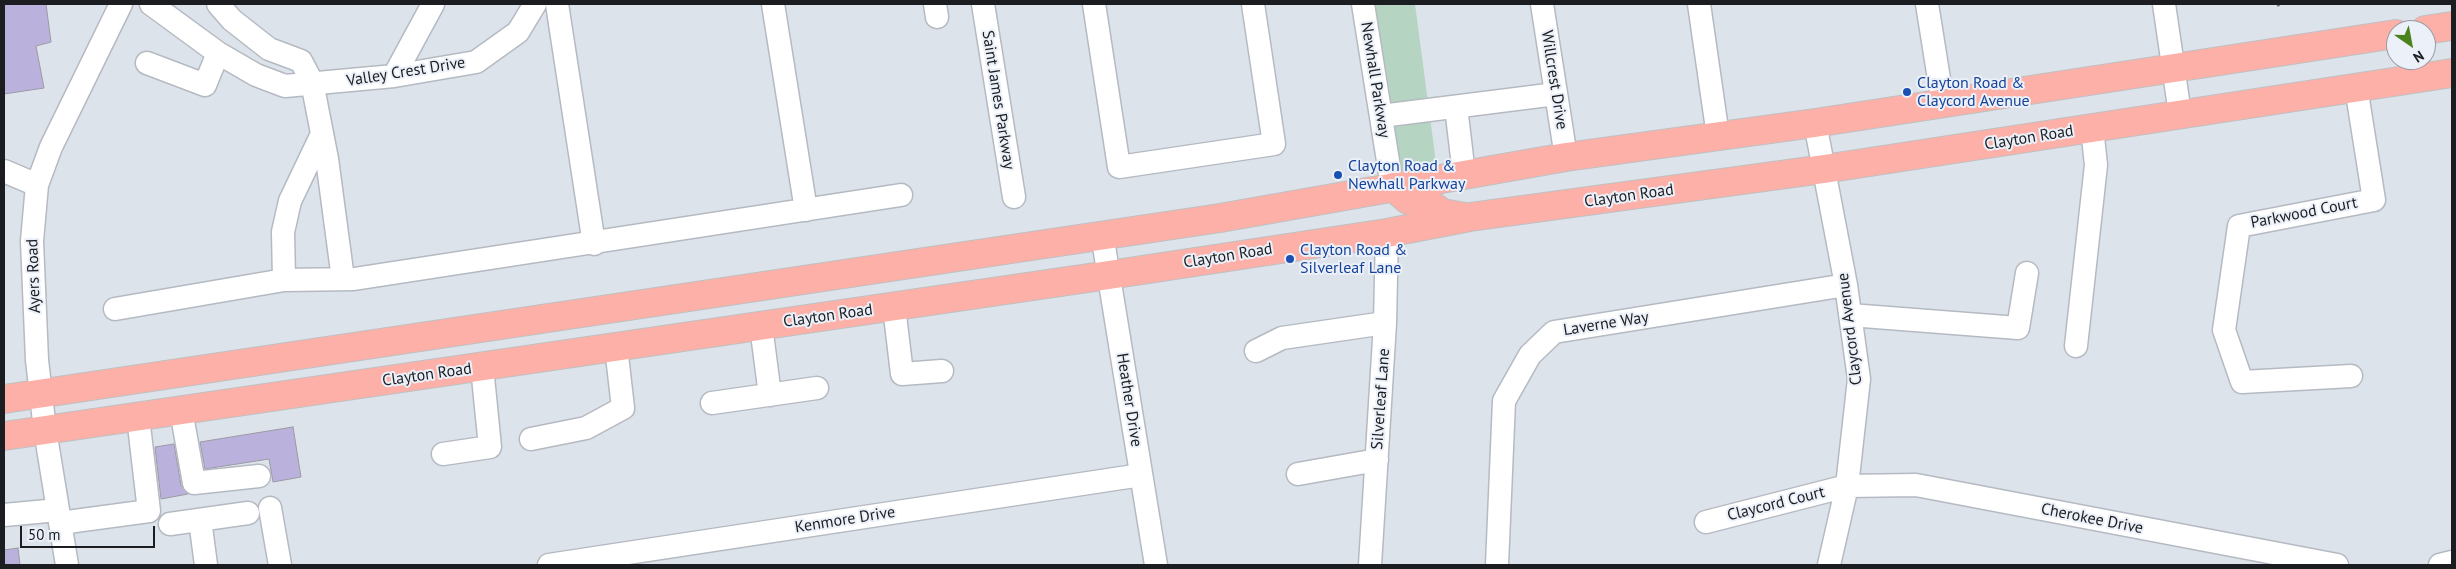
<!DOCTYPE html>
<style>
body{margin:0}
#map{position:relative;width:2456px;height:569px;overflow:hidden;background:#dde3eb;font-family:"PT Sans",sans-serif}
canvas{display:block}
.frame{position:absolute;inset:0;border:5px solid #1b1d20;pointer-events:none}
.north{position:absolute;left:2386px;top:20px;width:50px;height:50px;box-sizing:border-box;background:#ebf0f9;border:1px solid #989ca2;border-radius:50%;rotate:147deg;font-size:14px;font-weight:700;line-height:20px;text-align:center;color:#1b1d20}
.north::after{content:'';display:block;margin:auto;width:18px;height:22px;background:#4b821b;clip-path:polygon(50% 0,100% 100%,50% 72%,0 100%)}
.scale{position:absolute;left:20px;top:526px;width:135px;height:22px;box-sizing:border-box;border:2px solid #1b1d20;border-top:0;padding-left:6px;font-size:15px;line-height:18px;white-space:nowrap;color:#1b1d20;-webkit-text-stroke:4px #ebf0f9;paint-order:stroke}
</style>
<div id="map">
<canvas width="2456" height="569"></canvas>
<div class="frame"></div>
<div class="north">N</div>
<div class="scale">50 m</div>
</div>
<script>
const ctx = document.querySelector('canvas').getContext('2d');
ctx.lineJoin = 'round';
function paint(path, color) { ctx.fillStyle = color; ctx.fill(path, 'evenodd'); }
const toPath = rows => new Path2D(rows.map(r => 'M' + r).join(''));
function stroke(path, color, width, dash) { ctx.strokeStyle = color; ctx.lineWidth = width; ctx.lineCap = dash ? 'butt' : 'round'; ctx.setLineDash(dash || []); ctx.stroke(path); }
function drawText(font, color, halo, rows, align = 'center') {
  ctx.font = font + ' "PT Sans",sans-serif'; ctx.lineWidth = 4; ctx.setLineDash([]); ctx.textBaseline = 'middle'; ctx.strokeStyle = halo; ctx.fillStyle = color; for (const [text, x, y, turn = 0] of rows) {
    ctx.save(); ctx.translate(x, y); ctx.rotate((+turn || 0) * Math.PI / 180); ctx.textAlign = isNaN(turn) ? turn : align; if (halo) ctx.strokeText(text, 0, 0); ctx.fillText(text, 0, 0); ctx.restore();
  }
}
paint(toPath([
 [1363,4,1415,4,1438,178,1392,186]
]), '#b5d4c1');
const building = toPath([
 [4,4,46,4,51,42,36,46,44,88,4,94,4,4],
 [293,427,301,477,273,482,269,459,205,469,200,442,293,427],
 [174,444,181,485,188,494,161,499,155,447,174,444],
 [18,548,20,565,4,565,4,550,18,548]
]);
paint(building, '#bab2dc');
stroke(building, '#9b99a2', 1);
const minor = toPath([
 [151,4,218,53,256,75,285,86,394,76,476,62,518,32,535,4],
 [218,4,232,20,269,49,301,61,312,82,327,159,343,279],
 [557,4,594,244],
 [773,4,806,210],
 [935,4,937,17],
 [983,4,1014,197],
 [1094,4,1119,167,1274,144,1253,4],
 [1363,4,1392,186],
 [1542,4,1566,157],
 [1699,4,1718,136],
 [1927,4,1943,104],
 [2164,4,2180,114],
 [147,63,205,85,218,53],
 [394,76,433,4],
 [1456,107,1464,174],
 [1381,116,1556,94],
 [1815,123,1846,285,1859,379,1847,486,1829,565],
 [4,171,37,185],
 [1102,234,1156,565],
 [284,280,283,232,290,201,322,134],
 [894,307,902,374,942,371],
 [115,309,284,280,354,279,901,195],
 [1850,315,2018,328,2027,273],
 [761,326,770,395],
 [2076,346,2096,165,2092,128],
 [1256,351,1282,338,1385,323],
 [2351,376,2242,382,2224,330,2239,226,2374,200,2356,87],
 [712,403,817,388],
 [181,410,194,483,259,476],
 [531,439,586,428,623,408,616,347],
 [443,454,490,447,482,367],
 [1298,474,1377,460],
 [270,508,280,565],
 [4,515,58,510],
 [200,520,206,565],
 [1706,522,1847,486,1916,485,2337,565],
 [60,523,149,511,138,417],
 [170,524,248,513],
 [67,565,45,430,37,360,32,241,37,185,51,147,121,4],
 [549,565,1141,475],
 [1370,565,1385,323,1387,233],
 [1497,565,1504,401,1530,355,1554,332,1846,285],
 [2440,565,2452,562]
]);
const major = toPath([
 [2425,30,2452,26],
 [1393,187,1408,200,1425,200,1442,213,1465,217],
 [4,399,1220,218,1566,157,1815,123,2396,34],
 [4,436,1109,275,1387,233,1470,217,1824,169,2452,73]
]);
stroke(minor, '#b5bac2', 25);
stroke(major, '#bfc0c1', 30);
stroke(toPath([
 [2278,4,2279,8]
]), '#7a7e83', 3, [2.5, 2.5]);
stroke(minor, '#fff', 22);
stroke(major, '#fdb0a7', 28);
for (const [x, y, r, color] of [
 [1907,92,5,"#1a4fb4"],
 [1338,175,5,"#1a4fb4"],
 [1290,259,5,"#1a4fb4"]
]) { const dot = new Path2D(); dot.arc(x, y, r, 0, 2 * Math.PI); ctx.fillStyle = color; ctx.fill(dot); stroke(dot, '#ebf0f9', 2); }
drawText('16px', '#1b1d20', '#ebf0f9', [
 ["Valley Crest Drive",406,72,-9],
 ["Newhall Parkway",1375,80,81],
 ["Willcrest Drive",1554,80,81],
 ["Saint James Parkway",998,100,81],
 ["Clayton Road",2029,138,-9],
 ["Clayton Road",1629,196,-8],
 ["Parkwood Court",2304,213,-11],
 ["Clayton Road",1228,256,-9],
 ["Ayers Road",34,276,-92],
 ["Clayton Road",828,316,-8],
 ["Laverne Way",1606,324,-9],
 ["Claycord Avenue",1850,329,-97],
 ["Clayton Road",427,375,-8],
 ["Silverleaf Lane",1381,399,-86],
 ["Heather Drive",1129,400,81],
 ["Claycord Court",1776,504,-14],
 ["Cherokee Drive",2092,519,11],
 ["Kenmore Drive",845,520,-9]
]);
drawText('16px', '#164399', '#ebf0f9', [
 ["Clayton Road &",1917,83],
 ["Claycord Avenue",1917,101],
 ["Clayton Road &",1348,166],
 ["Newhall Parkway",1348,184],
 ["Clayton Road &",1300,250],
 ["Silverleaf Lane",1300,268]
], 'left');
</script>
